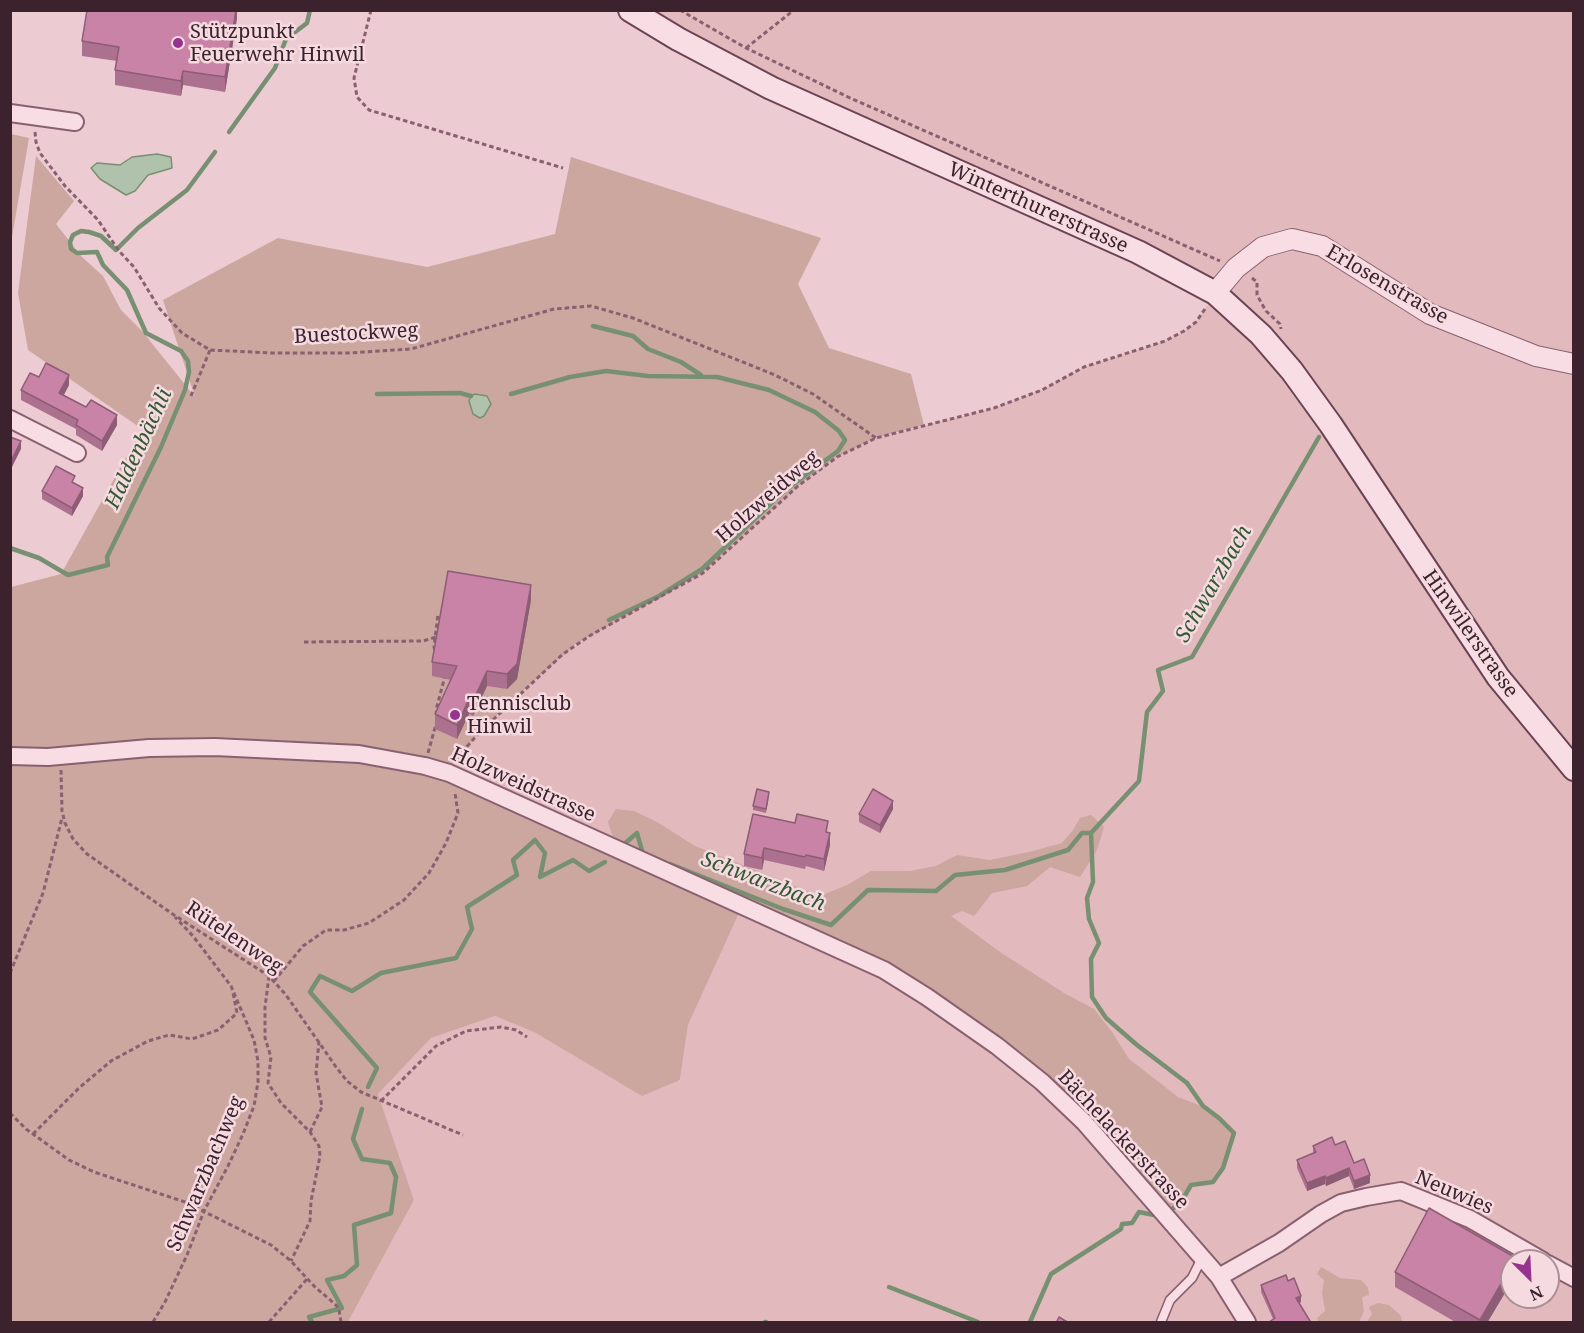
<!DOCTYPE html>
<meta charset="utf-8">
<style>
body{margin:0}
#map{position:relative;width:1584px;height:1333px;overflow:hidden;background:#edcbd3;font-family:"Noto Serif",serif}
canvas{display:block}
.frame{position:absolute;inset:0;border:12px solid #3b222d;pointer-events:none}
.north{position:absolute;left:1500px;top:1249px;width:60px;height:60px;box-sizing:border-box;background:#f5dae0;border:2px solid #ab9098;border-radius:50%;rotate:156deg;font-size:16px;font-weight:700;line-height:24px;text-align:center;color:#3b222d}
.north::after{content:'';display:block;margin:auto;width:21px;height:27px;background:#95338f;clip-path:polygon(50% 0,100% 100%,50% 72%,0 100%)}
</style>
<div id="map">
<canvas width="1584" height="1333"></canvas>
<div class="frame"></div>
<div class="north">N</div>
</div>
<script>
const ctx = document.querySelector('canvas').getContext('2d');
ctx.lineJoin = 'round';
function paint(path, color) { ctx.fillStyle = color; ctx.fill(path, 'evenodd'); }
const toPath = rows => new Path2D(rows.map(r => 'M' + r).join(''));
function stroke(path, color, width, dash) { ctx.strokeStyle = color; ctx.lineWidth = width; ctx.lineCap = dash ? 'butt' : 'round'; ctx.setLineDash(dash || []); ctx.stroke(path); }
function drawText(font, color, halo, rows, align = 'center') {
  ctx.font = font + ' "Noto Serif",serif'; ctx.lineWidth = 5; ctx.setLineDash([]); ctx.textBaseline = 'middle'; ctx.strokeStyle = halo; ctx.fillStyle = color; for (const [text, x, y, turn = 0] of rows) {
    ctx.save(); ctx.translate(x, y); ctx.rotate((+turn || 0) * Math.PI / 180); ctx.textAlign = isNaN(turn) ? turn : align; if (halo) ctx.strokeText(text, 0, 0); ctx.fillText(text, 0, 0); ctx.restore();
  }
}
paint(toPath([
 [630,11,1573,11,1573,1322,348,1322,414,1200,378,1094,431,1038,495,1016,536,1033,680,1081,688,1025,740,911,449,773,461,752,518,695,563,654,591,635,703,573,798,486,837,457,876,438,994,408,1041,390,1084,367,1165,341,1184,331,1196,322,1215,294],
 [1512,1261,1548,1261,1548,1297,1512,1297]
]), '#e2b9bd');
paint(toPath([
 [11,134,29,138,11,243,10,134],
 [36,156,74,201,56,224,82,257,103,276,121,310,142,331,195,397,163,300,278,238,427,267,555,234,571,157,821,238,798,284,829,348,911,374,924,425,876,438,837,457,798,486,703,573,576,644,518,695,479,733,454,762,449,773,740,911,688,1025,680,1080,642,1096,536,1033,495,1016,431,1038,378,1094,414,1200,348,1322,11,1322,11,587,61,574,142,429,28,350,18,293],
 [616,809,634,811,657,822,695,846,820,896,847,885,871,871,910,871,936,866,957,855,990,860,1029,852,1062,843,1073,830,1080,818,1091,815,1104,827,1097,850,1080,877,1050,867,1027,886,992,893,974,916,962,911,951,916,1000,952,1064,993,1094,1009,1112,1032,1129,1059,1178,1097,1204,1107,1219,1118,1234,1133,1223,1168,1213,1182,1191,1185,1180,1204,1162,1212,1084,1122,927,997,616,846,608,822],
 [1321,1267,1340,1278,1361,1280,1368,1288,1369,1295,1362,1297,1364,1311,1359,1322,1319,1322,1317,1318,1325,1311,1322,1293,1324,1280,1317,1274],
 [1378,1303,1389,1305,1401,1316,1402,1322,1367,1322,1372,1314,1369,1307]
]), '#cba79f');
const water = toPath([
 [157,154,171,157,172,168,148,175,135,191,126,195,100,179,91,168,97,163,120,165,132,157,157,154],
 [475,394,487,396,491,404,484,416,480,418,473,414,469,401,471,396,475,394]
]);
paint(water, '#b0c2ab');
stroke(water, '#779072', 1.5);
stroke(toPath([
 [229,132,275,68,286,39,307,23,310,10],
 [593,326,633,336,648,349,681,362,701,375],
 [377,394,460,393,471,396],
 [511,394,570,377,606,371,648,376,717,377,769,390,815,412,839,431,845,440,838,451,783,492,702,569,659,596,609,620],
 [10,548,39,558,68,575,108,565,107,557,161,447,185,390,189,372,188,361,181,351,146,333,127,290,103,265,97,252,77,253,71,249,70,242,73,235,81,231,89,232,101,236,116,250,138,228,187,190,215,152],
 [1091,833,1093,882,1087,898,1089,919,1099,943,1091,959,1092,997,1106,1018,1137,1045,1187,1083,1203,1106,1219,1118,1234,1133,1223,1168,1213,1182,1191,1185,1180,1204,1172,1209],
 [623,845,637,833,643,854,645,855],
 [670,864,783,909,831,925,868,890,936,891,955,875,1005,870,1068,850,1082,833,1091,833,1139,781,1147,712,1163,691,1158,670,1192,657,1319,437],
 [368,1087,377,1068,310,992,320,976,352,991,381,973,456,958,472,929,467,907,517,875,513,860,535,840,545,853,540,877,573,860,589,871,605,862],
 [889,1287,978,1322],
 [312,1322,309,1317,342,1308,327,1280,344,1276,357,1265,354,1225,391,1213,396,1177,390,1163,362,1159,353,1139,362,1109],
 [765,1322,766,1322],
 [1030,1322,1051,1274,1121,1229,1122,1224,1132,1223,1139,1212,1154,1215]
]), '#779072', 4.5);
const service = toPath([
 [1161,1322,1170,1300,1192,1278,1202,1258]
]);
const minor = toPath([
 [10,113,75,122],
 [10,419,77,453],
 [10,756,48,757,149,748,215,747,359,754,425,766,449,773,884,970,927,997,997,1046,1042,1082,1084,1122,1219,1277,1247,1322],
 [1548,1264,1574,1278],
 [1219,1277,1279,1243,1321,1214,1341,1203,1366,1197,1401,1191,1470,1219,1543,1261]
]);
const tertiary = toPath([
 [1215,293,1236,268,1263,247,1292,239,1322,246,1430,314,1536,356,1574,364]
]);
const secondary = toPath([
 [630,10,678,39,771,88,1138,252,1215,293,1261,335,1292,371,1331,425,1498,677,1574,769]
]);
stroke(service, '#896070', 11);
stroke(minor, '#896070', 20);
stroke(tertiary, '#896070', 22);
stroke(secondary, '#6b4354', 26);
stroke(toPath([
 [371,10,354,78,357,97,369,110,563,168],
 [680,10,746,48,848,97,1220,261],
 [746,48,794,10],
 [35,132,36,142,40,153,65,186,98,220,119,251,134,267,159,308,182,333,210,350,272,353,350,353,411,349,554,309,591,306,633,318,775,375,813,394,876,438],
 [1252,278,1257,282,1257,295,1266,311,1280,324,1281,329],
 [191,396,210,350],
 [304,642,423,641,436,637],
 [435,650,434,647,438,614],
 [437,715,436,710,445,676],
 [428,753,436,724],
 [457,758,479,733,563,654,591,635,703,573,798,486,837,457,876,438,994,408,1042,390,1084,367,1165,341,1184,331,1196,322,1205,309],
 [61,770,62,811,65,823,73,839,87,854,171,913,269,976,286,995,336,1067,347,1081,361,1092,463,1135],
 [10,973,43,893,62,818],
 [269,976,265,1007,265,1038,271,1057,268,1083,281,1103,310,1132,319,1146,320,1156,311,1201,310,1221,291,1261],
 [274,981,303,946,326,930,344,930,369,923,404,900,429,873,446,843,458,813,455,793],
 [381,1101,436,1046,466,1031,501,1027,516,1030,527,1037],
 [10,1113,26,1129,69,1160,94,1172,185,1202,271,1245,291,1261,314,1286,336,1305,339,1310,341,1322],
 [310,1132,322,1107,316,1073,319,1042],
 [33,1134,79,1088,111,1061,148,1041,169,1035,192,1039,218,1030,237,1013,233,993],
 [153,1322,165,1302,187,1255,204,1211,228,1166,243,1134,254,1106,258,1082,258,1061,254,1040,231,986,193,936,175,917],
 [269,1322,307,1279]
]), '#896070', 3, [4.5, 3]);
stroke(service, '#f8dee4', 8);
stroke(minor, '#f8dee4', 16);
stroke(tertiary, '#f8dee4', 20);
stroke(secondary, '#f8dee4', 22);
paint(toPath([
 [237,10,237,18,225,92,183,85,181,96,115,85,115,70,117,61,82,56,82,41],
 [39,377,69,385,64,395,117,425,102,451,76,435,76,429,21,400,21,390],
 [75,484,83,496,72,516,42,499,42,491],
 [531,600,517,679,507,689,487,686,473,716,469,714,457,739,435,729,435,714,451,680,432,676,432,662],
 [769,796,766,813,753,810,753,806],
 [893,809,880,833,859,822,859,814],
 [753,814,828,833,830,845,824,871,806,866,805,869,764,860,762,870,744,866,744,854],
 [1335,1145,1354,1163,1370,1183,1354,1189,1349,1176,1326,1186,1325,1184,1307,1191,1297,1168,1297,1160,1313,1154,1313,1146],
 [1516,1261,1512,1281,1487,1323,1457,1323,1395,1287,1395,1272],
 [1288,1281,1301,1302,1299,1303,1310,1323,1269,1323,1273,1319,1261,1292,1261,1285]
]), '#ad7190');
paint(toPath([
 [236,10,237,10,237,18,225,92,225,77],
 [183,71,183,85,181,96,181,81],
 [69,375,69,385,59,403,59,393],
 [117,415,117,425,102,451,102,441],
 [21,441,21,449,10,471,10,463],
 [83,488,83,496,72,516,72,508],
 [531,585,531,600,517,679,507,689,507,674],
 [487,671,487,686,473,716,473,701],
 [469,699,469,714,457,739,457,725],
 [893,801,893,809,880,833,880,825],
 [830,833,830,845,824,871,824,859],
 [764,848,764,860,762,870,762,858],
 [1349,1168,1349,1176,1326,1186,1326,1178],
 [1370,1175,1370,1183,1354,1189,1354,1181],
 [1325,1176,1325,1184,1307,1191,1307,1183],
 [1512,1265,1512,1281,1487,1323,1480,1323,1480,1320],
 [1301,1296,1301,1302,1296,1304,1296,1298]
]), '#8d5c75');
const building = toPath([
 [87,10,236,10,225,77,183,71,181,81,115,70,119,47,82,41,87,10],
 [46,363,69,375,59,393,86,407,91,400,117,415,102,441,76,425,78,420,21,390,30,373,39,377,46,363],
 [10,437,21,441,10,463,10,437],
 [56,466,75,476,72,482,83,488,72,508,42,491,56,466],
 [448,571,531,585,517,664,507,674,487,671,473,701,469,699,457,725,435,714,457,666,432,662,448,571],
 [757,789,769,792,766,809,753,806,757,789],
 [873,789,893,801,880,825,859,814,873,789],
 [753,814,795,823,797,814,828,821,826,832,830,833,824,859,806,855,805,857,764,848,762,858,744,854,753,814],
 [1332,1137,1335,1145,1345,1141,1354,1163,1364,1159,1370,1175,1354,1181,1349,1168,1326,1178,1325,1176,1307,1183,1297,1160,1316,1152,1313,1146,1332,1137],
 [1429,1208,1516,1258,1515,1261,1512,1261,1512,1265,1480,1320,1395,1272,1429,1208],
 [1286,1275,1288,1281,1294,1278,1301,1296,1296,1298,1310,1321,1307,1323,1270,1323,1269,1322,1275,1318,1261,1285,1286,1275],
 [1059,1317,1069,1323,1056,1323,1059,1317]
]);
paint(building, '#c983a7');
stroke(building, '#8d5c75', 1.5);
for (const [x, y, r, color] of [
 [178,43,6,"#95338f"],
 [455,715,6,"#95338f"]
]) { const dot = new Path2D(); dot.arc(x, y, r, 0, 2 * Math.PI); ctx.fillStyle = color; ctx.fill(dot); stroke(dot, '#f5dae0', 2); }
drawText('20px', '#3b222d', '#f5dae0', [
 ["Stützpunkt",190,32],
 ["Feuerwehr Hinwil",190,55],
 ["Tennisclub",467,704],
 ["Hinwil",467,727]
], 'left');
drawText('20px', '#3b222d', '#f5dae0', [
 ["Winterthurerstrasse",1038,208,24],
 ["Erlosenstrasse",1387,285,30],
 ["Buestockweg",356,334,-3],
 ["Holzweidweg",768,497,-41],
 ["Hinwilerstrasse",1470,634,55],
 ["Holzweidstrasse",523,785,24],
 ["Rütelenweg",234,938,34],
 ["Bächelackerstrasse",1123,1140,47],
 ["Schwarzbachweg",206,1174,-67],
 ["Neuwies",1454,1193,23]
]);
drawText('italic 21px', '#335933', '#f5dae0', [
 ["Haldenbächli",139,449,-65],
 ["Schwarzbach",1214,584,-60],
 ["Schwarzbach",763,882,21]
]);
</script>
